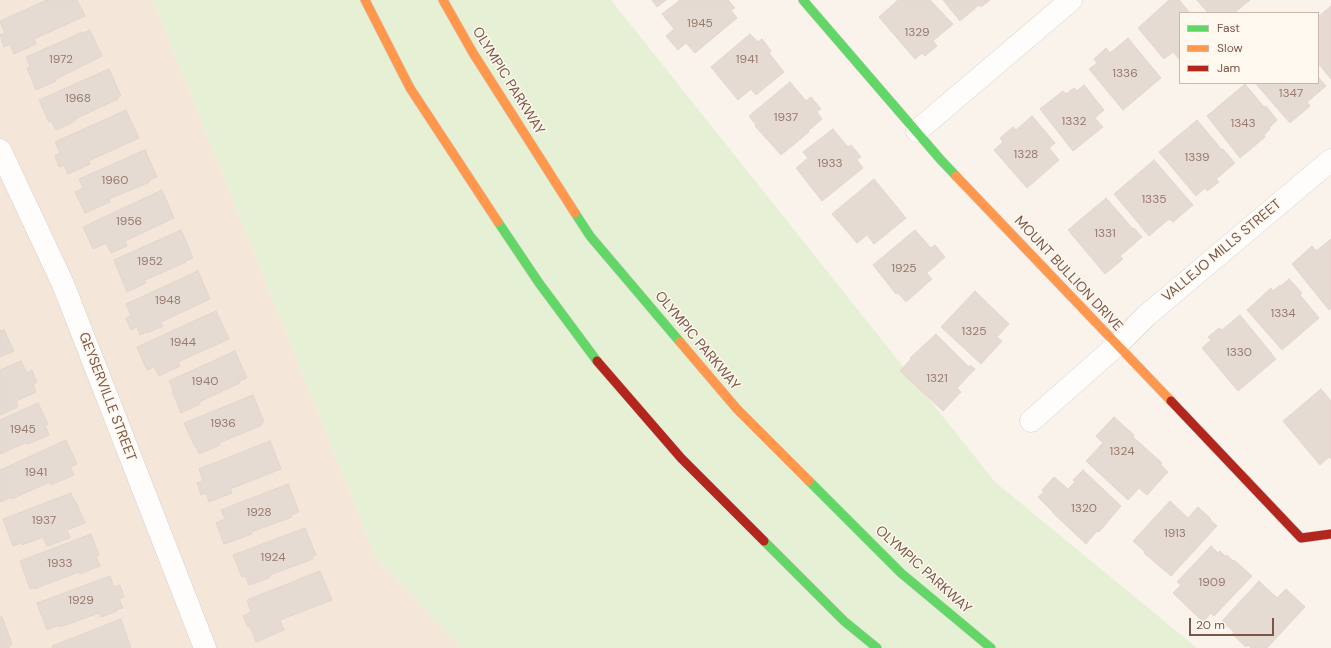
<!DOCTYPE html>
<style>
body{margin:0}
#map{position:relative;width:1331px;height:648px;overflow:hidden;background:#f9f3ec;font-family:"DM Sans",sans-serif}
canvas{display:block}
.legend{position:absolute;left:1179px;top:12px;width:140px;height:72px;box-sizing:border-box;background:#fff8ef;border:1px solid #cbb8ac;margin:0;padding:5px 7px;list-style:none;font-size:12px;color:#7c5748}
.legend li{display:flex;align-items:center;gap:8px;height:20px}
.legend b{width:20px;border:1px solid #cbb8ac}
.scale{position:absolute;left:1189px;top:618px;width:85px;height:18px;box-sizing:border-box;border:2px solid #7c5748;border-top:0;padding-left:5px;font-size:12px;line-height:14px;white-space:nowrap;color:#7c5748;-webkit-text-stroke:3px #fff8ef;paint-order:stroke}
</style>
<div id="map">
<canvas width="1331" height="648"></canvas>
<ul class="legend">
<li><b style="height:5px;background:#63d668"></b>Fast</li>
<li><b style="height:5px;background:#ff974d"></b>Slow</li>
<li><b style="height:5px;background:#b3261e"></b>Jam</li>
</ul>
<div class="scale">20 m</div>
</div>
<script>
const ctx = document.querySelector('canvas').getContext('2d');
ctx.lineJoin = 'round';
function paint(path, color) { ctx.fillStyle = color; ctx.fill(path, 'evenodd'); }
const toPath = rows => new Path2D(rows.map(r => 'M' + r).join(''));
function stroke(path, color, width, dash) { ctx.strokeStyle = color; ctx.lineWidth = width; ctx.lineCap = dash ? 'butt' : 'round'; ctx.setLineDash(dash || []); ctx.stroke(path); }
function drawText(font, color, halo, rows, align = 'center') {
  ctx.font = font + ' "DM Sans",sans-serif'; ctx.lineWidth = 3; ctx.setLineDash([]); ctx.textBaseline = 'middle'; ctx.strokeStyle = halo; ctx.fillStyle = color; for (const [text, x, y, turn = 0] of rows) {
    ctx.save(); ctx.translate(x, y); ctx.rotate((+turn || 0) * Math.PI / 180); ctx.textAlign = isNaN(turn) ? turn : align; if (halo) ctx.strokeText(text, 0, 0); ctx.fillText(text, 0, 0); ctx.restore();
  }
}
paint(toPath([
 [0,0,153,0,376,557,462,648,0,648]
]), '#f4e7da');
paint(toPath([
 [153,0,611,0,995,482,1197,648,462,648,376,557]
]), '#e6f0d5');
const building = toPath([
 [47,0,77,0,85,16,34,39,36,44,14,54,10,44,4,47,0,35,5,33,0,21,47,0],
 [652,0,666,0,657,7,652,0],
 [680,0,728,0,735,8,731,10,737,18,695,53,686,43,678,50,666,36,674,29,662,14,680,0],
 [898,0,930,0,953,24,933,41,937,46,925,56,922,53,915,59,879,17,898,0],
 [943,0,990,0,981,7,979,5,960,21,943,0],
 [1169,0,1179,0,1190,13,1180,13,1180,60,1173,52,1164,59,1138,28,1169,0],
 [1197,0,1250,0,1234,13,1208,13,1197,0],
 [1331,6,1331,79,1318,63,1318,17,1331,6],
 [90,30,102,56,56,79,56,81,36,90,27,68,30,67,26,57,83,32,83,33,90,30],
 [750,34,758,42,762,39,771,51,769,53,784,72,756,95,751,89,738,100,711,67,750,34],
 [1128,38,1161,78,1123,110,1089,69,1097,63,1094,59,1106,48,1110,53,1128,38],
 [109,69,121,96,117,98,118,99,77,118,75,121,56,130,51,121,49,122,39,100,109,69],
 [1318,77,1326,86,1307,102,1310,106,1290,123,1255,83,1318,83,1318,77],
 [790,82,806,101,811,97,821,109,817,112,822,119,808,131,809,132,781,155,755,126,756,125,749,116,790,82],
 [1245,84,1264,107,1266,106,1277,120,1269,128,1270,129,1264,135,1265,137,1240,158,1207,116,1245,84],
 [1084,85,1104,110,1095,118,1103,127,1073,151,1040,109,1063,91,1066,94,1074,88,1077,91,1084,85],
 [126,110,139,138,88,161,90,164,68,174,64,165,59,167,55,156,60,153,55,142,126,110],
 [1032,116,1055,143,1049,148,1059,160,1027,188,994,150,1003,142,1000,138,1013,127,1016,130,1032,116],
 [1197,120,1222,150,1223,149,1235,163,1216,179,1219,182,1207,191,1205,188,1196,196,1159,152,1197,120],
 [833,129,848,147,851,145,861,157,857,160,863,168,822,201,796,168,808,158,803,152,833,129],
 [145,150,157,177,149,180,150,182,109,199,110,202,85,213,75,192,83,188,79,179,145,150],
 [1154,160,1193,205,1173,222,1169,219,1149,236,1114,194,1154,160],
 [874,179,906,218,874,244,867,235,857,243,832,214,874,179],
 [162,190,174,218,125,241,127,246,111,253,106,243,93,249,83,227,162,190],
 [1106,198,1133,229,1134,228,1142,237,1120,256,1123,259,1105,274,1068,230,1106,198],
 [181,230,193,258,185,261,186,262,145,280,146,283,127,292,114,260,181,230],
 [915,230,931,248,935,245,945,257,927,273,932,279,906,302,898,293,896,294,873,265,915,230],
 [1331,239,1331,308,1329,310,1292,264,1312,246,1316,251,1331,239],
 [198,271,210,299,161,322,163,326,147,333,146,332,140,335,137,327,131,330,126,318,131,316,126,304,198,271],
 [1289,279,1302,293,1300,295,1319,318,1282,350,1247,310,1271,288,1273,291,1280,285,1281,286,1289,279],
 [975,291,1009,324,997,337,1002,341,981,364,941,327,975,291],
 [216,311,229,339,178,362,180,366,159,376,154,367,147,370,137,347,216,311],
 [1240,315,1276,359,1238,391,1202,348,1211,340,1208,337,1219,328,1222,330,1240,315],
 [4,330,14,351,0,357,0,331,4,330],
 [936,334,969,367,970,365,975,369,957,388,961,392,943,411,900,371,911,359,910,358,936,334],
 [235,351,247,378,239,381,240,383,199,402,200,404,181,413,172,391,173,390,169,381,235,351],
 [21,361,27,373,32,370,37,382,33,384,36,392,16,401,18,407,0,415,0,370,21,361],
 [1321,389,1331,401,1331,459,1329,457,1320,465,1283,421,1321,389],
 [253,395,264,422,261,423,262,425,219,443,220,445,199,454,196,446,195,447,184,423,253,395],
 [38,403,48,424,45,425,49,435,28,444,25,443,0,454,0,420,38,403],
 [1114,417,1134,435,1133,437,1162,463,1160,464,1168,472,1147,495,1139,488,1128,500,1086,461,1103,443,1096,436,1114,417],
 [66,440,77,464,70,467,74,475,51,485,49,482,12,499,11,497,0,502,0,470,66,440],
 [270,441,281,469,230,489,232,493,209,502,206,493,201,495,197,483,203,481,199,469,270,441],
 [1083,470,1121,506,1099,532,1097,531,1086,544,1053,513,1053,512,1038,497,1044,492,1042,490,1054,477,1068,489,1075,482,1073,480,1083,470],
 [288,484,299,512,291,515,292,517,251,532,252,534,224,544,216,523,225,519,221,510,288,484],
 [71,493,75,502,76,502,85,523,67,530,70,538,47,546,43,537,22,545,21,543,13,546,3,519,71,493],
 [1170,501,1188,518,1198,507,1211,519,1210,520,1217,526,1171,576,1144,553,1145,552,1133,541,1170,501],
 [305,528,316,555,312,556,313,559,270,575,269,578,249,585,245,576,242,577,233,555,305,528],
 [91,534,99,555,96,556,100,566,80,574,79,572,34,589,33,587,30,589,20,561,91,534],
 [1211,546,1218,553,1220,551,1226,557,1227,555,1233,561,1234,560,1252,576,1214,616,1211,613,1203,622,1173,593,1181,585,1177,582,1211,546],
 [320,571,332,600,280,620,284,630,256,642,250,626,248,627,243,616,251,612,247,600,320,571],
 [110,576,114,587,120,585,124,597,119,599,123,608,116,610,117,611,101,617,99,613,60,627,59,625,47,630,37,603,110,576],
 [1259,581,1277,598,1286,589,1305,607,1267,648,1251,648,1248,645,1246,647,1232,634,1234,632,1222,621,1259,581],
 [0,617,2,617,12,644,9,645,9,648,0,648,0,617],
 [121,619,131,648,53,648,52,646,121,619]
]);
paint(building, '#e6dbd3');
stroke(building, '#e3d5cd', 1);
const street = toPath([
 [917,131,1071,0],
 [0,150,63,284,205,648],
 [1031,421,1116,346,1146,316,1331,160]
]);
const fast = toPath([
 [803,0,940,159,956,176],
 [575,213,590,236,680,342],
 [498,222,539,283,597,361],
 [809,481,901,573,991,648],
 [764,541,844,621,877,648]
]);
const slow = toPath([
 [365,0,410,88,498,222],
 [443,0,473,53,575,213],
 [956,176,1171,401],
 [680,342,737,409,809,481]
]);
const jam = toPath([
 [597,361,681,458,764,541],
 [1171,401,1301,538,1331,534]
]);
stroke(street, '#d8cfc9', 23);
stroke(fast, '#dad0ca', 10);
stroke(slow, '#dad0ca', 10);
stroke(jam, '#dad0ca', 10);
stroke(street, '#fefdfc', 22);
stroke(fast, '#63d668', 9);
stroke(slow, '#ff974d', 9);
stroke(jam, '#b3261e', 9);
drawText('12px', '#987a6d', null, [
 ["1945",700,24],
 ["1329",917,33],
 ["1972",61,60],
 ["1941",747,60],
 ["1336",1125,74],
 ["1347",1291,94],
 ["1968",78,99],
 ["1937",786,118],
 ["1332",1074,122],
 ["1343",1243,124],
 ["1328",1026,155],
 ["1339",1197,158],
 ["1933",830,164],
 ["1960",115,181],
 ["1335",1154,200],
 ["1956",129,222],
 ["1331",1105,234],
 ["1952",150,262],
 ["1925",904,269],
 ["1948",168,301],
 ["1334",1283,314],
 ["1325",974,332],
 ["1944",183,343],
 ["1330",1239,353],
 ["1321",937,379],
 ["1940",205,382],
 ["1936",223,424],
 ["1945",23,430],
 ["1324",1122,452],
 ["1941",36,473],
 ["1320",1084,509],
 ["1928",259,513],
 ["1937",44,521],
 ["1913",1175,534],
 ["1924",273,558],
 ["1933",60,564],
 ["1909",1212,583],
 ["1929",81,601]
]);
drawText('14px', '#7c5748', '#fff8ef', [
 ["OLYMPIC PARKWAY",508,81,58],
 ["VALLEJO MILLS STREET",1222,251,-40],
 ["MOUNT BULLION DRIVE",1068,274,47],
 ["OLYMPIC PARKWAY",697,341,50],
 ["GEYSERVILLE STREET",107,397,69],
 ["OLYMPIC PARKWAY",923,570,42]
]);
</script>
